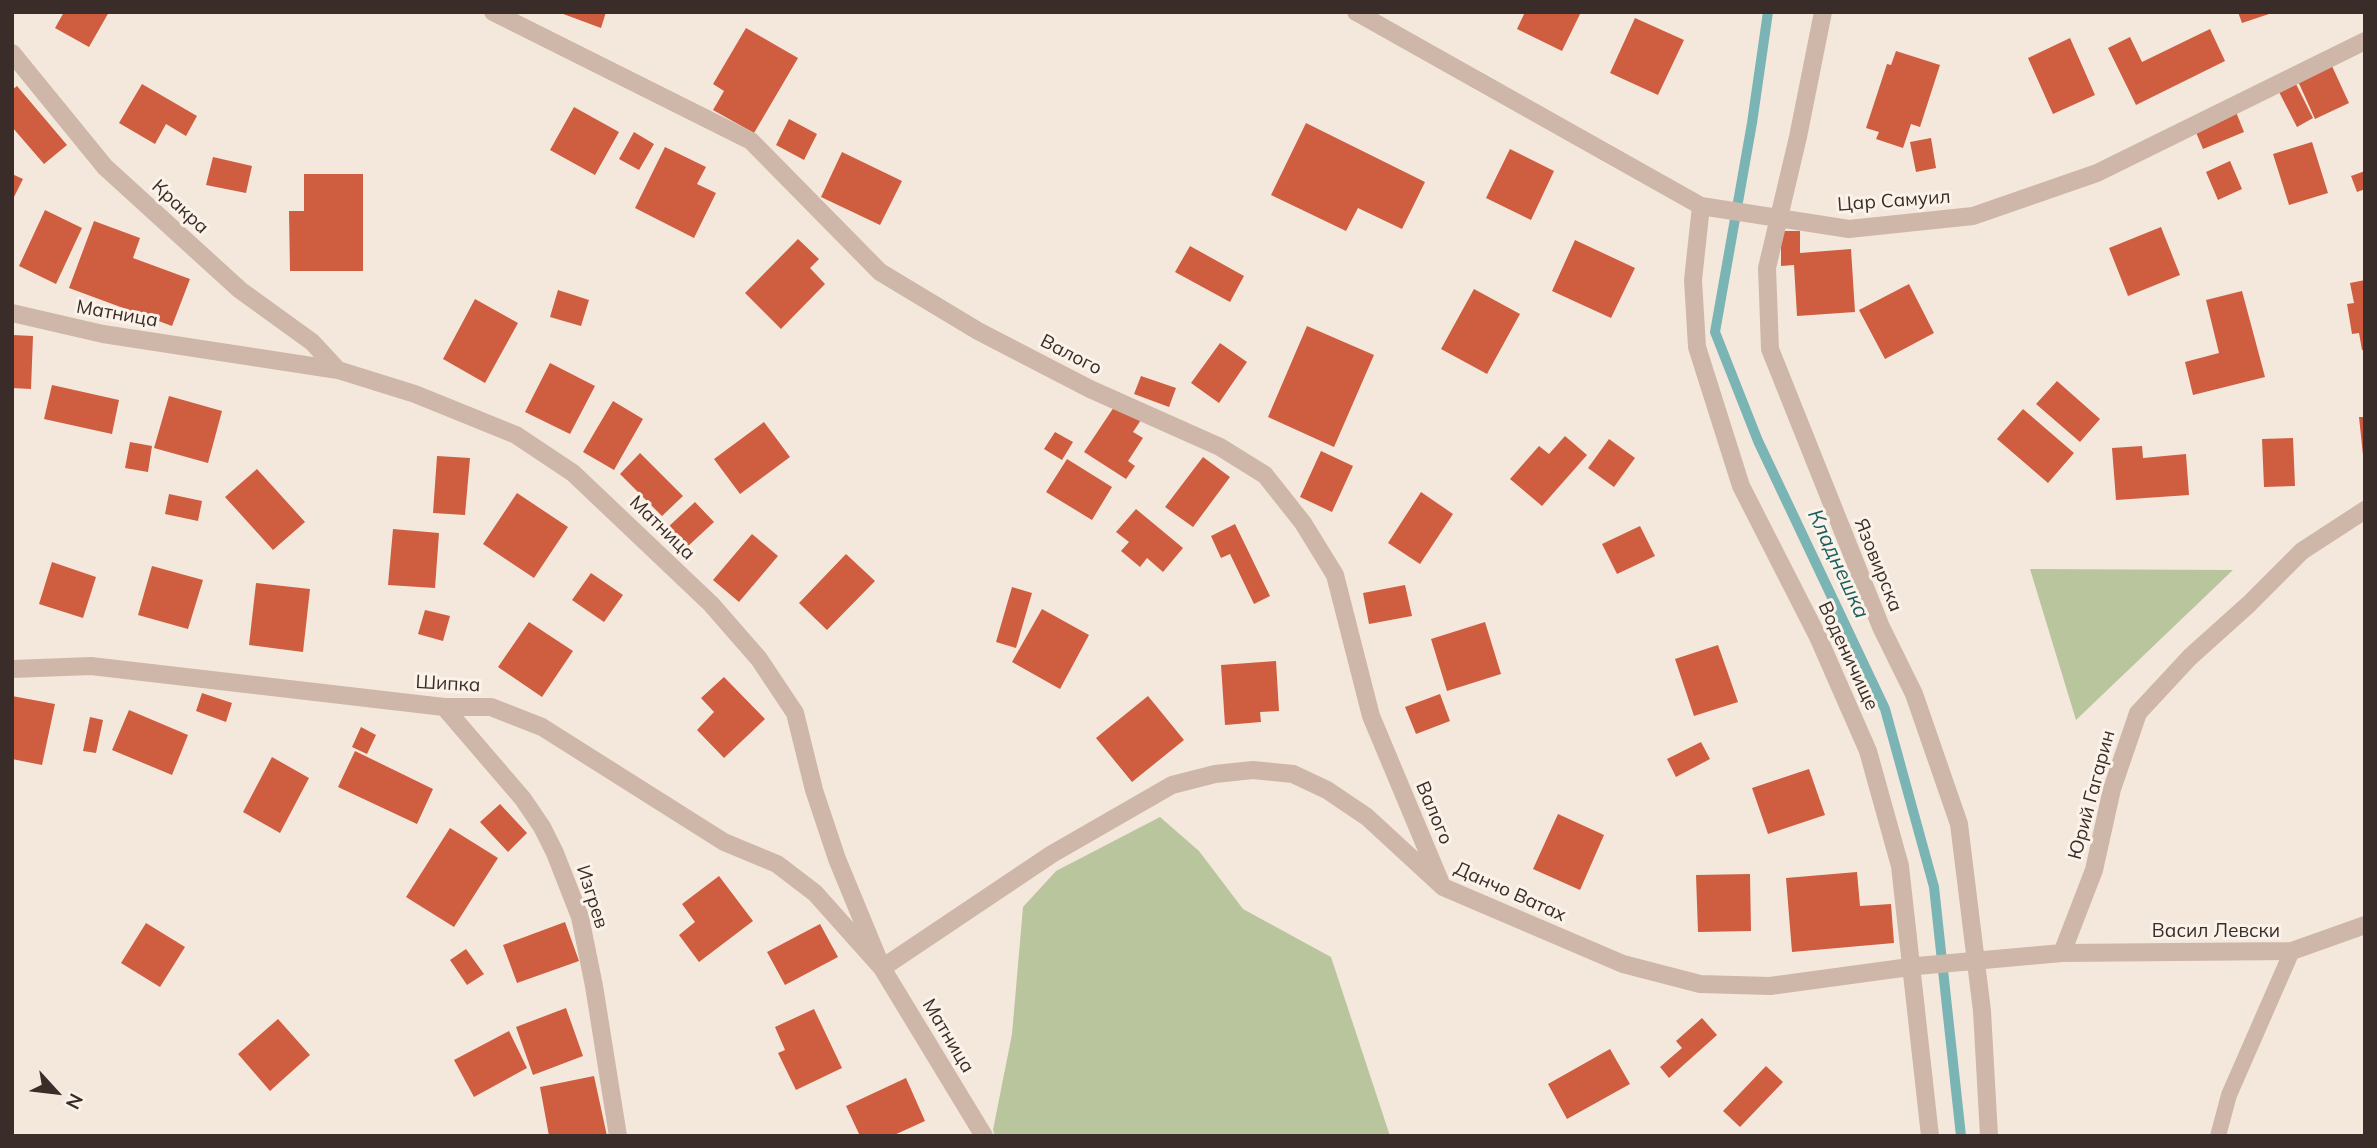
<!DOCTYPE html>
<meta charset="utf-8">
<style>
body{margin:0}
#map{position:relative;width:2377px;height:1148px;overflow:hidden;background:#f4e8dd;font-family:Mulish,sans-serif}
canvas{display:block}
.frame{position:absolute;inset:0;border:14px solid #3a2d29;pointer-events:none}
.north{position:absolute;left:21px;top:1057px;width:70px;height:70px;-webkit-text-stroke:5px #fbf3ea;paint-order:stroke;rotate:117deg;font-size:19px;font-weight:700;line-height:28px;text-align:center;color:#3a2d29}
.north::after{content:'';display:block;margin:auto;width:24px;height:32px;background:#3a2d29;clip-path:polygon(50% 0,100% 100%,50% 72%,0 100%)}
</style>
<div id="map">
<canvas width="2377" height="1148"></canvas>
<div class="frame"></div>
<div class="north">N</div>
</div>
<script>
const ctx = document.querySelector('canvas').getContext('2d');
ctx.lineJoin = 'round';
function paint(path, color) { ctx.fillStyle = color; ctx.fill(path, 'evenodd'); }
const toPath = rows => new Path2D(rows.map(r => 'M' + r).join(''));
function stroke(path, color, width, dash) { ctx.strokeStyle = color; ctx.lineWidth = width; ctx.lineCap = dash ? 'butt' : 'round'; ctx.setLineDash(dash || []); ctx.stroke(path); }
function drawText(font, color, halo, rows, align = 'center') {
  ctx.font = font + ' Mulish,sans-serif'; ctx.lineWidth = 6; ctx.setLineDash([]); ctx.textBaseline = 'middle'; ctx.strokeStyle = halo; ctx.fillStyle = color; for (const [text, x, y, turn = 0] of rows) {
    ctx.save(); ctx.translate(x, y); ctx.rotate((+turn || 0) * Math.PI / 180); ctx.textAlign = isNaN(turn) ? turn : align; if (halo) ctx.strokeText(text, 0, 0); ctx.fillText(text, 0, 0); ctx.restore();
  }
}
paint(toPath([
 [2030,569,2233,570,2076,720],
 [1160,817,1199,851,1243,909,1331,957,1390,1136,995,1136,993,1130,1012,1034,1023,907,1056,871]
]), '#b9c59c');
stroke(toPath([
 [1768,12,1752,123,1715,332,1758,441,1885,709,1934,887,1961,1136]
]), '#7ab4b4', 10);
paint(toPath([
 [64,12,109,12,89,47,55,28],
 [558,12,606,12,601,28],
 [1525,12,1581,12,1562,51,1517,29],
 [2238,12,2272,12,2272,13,2242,23],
 [1635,18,1684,40,1658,95,1610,73],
 [746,28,798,58,754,133,713,110,724,91,713,84],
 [2210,29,2225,61,2136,105,2108,48,2130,37,2142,62],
 [2070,38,2095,95,2053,114,2028,58],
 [1896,51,1940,65,1920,127,1911,124,1903,148,1876,139,1879,132,1866,128,1887,64,1891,65],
 [2331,64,2349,103,2315,119,2297,79],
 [142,84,197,116,186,136,166,124,155,144,119,123],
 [2296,84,2313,118,2297,127,2279,92],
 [17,86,67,145,44,164,12,127,12,90],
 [574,107,619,132,595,175,550,150],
 [2236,112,2244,132,2203,149,2195,130],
 [789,119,817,134,804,160,776,145],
 [1306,123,1425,182,1402,229,1358,208,1346,231,1271,195],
 [634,132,654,144,639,170,619,159],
 [1931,138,1936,168,1916,172,1910,142],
 [2312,142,2328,193,2289,205,2273,154],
 [665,147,706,167,697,184,716,193,694,238,635,208],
 [1510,149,1554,171,1531,220,1486,198],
 [842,152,902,181,880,225,821,197],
 [213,157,252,166,246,193,206,185],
 [2230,161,2242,189,2218,200,2206,172],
 [2365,171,2365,189,2357,192,2351,176],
 [12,174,23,179,12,201],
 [304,174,363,174,363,271,290,271,289,211,304,211],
 [45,210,82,228,56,284,19,266],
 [94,221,140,238,133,258,190,279,172,326,69,288],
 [2161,227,2180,275,2128,296,2109,248],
 [1781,231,1800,231,1800,253,1851,249,1855,312,1797,316,1794,265,1781,266],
 [798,239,819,259,810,268,825,284,781,329,745,293],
 [1575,240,1635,268,1611,318,1552,291],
 [1190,246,1244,276,1230,302,1175,272],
 [2365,280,2365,350,2362,350,2359,333,2352,334,2347,304,2354,303,2350,283],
 [1909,284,1934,333,1885,359,1859,310],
 [1474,289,1520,314,1487,374,1441,349],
 [558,290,589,300,581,326,550,317],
 [2242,291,2265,377,2193,395,2185,362,2219,353,2206,300],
 [475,299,518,323,485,383,443,359],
 [1307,326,1374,355,1334,447,1268,417],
 [12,335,33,336,31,389,12,388],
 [1220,343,1247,362,1219,403,1191,383],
 [550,363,595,386,570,434,525,412],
 [1141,376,1176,388,1169,407,1134,394],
 [2057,381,2100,419,2080,442,2036,404],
 [52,385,119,400,112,434,44,419],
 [169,396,222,411,208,463,154,448],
 [613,401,643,419,614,470,583,452],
 [1116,404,1141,420,1133,432,1143,438,1128,461,1135,466,1126,479,1084,452],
 [2023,409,2074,453,2048,483,1997,439],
 [2359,417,2365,417,2365,454,2363,455],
 [764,422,790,457,740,494,714,459],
 [1055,432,1073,442,1062,460,1044,449],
 [1565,436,1587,455,1542,506,1510,479,1539,446,1549,454],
 [2293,438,2295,486,2264,487,2262,439],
 [1609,439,1635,458,1614,487,1588,468],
 [130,442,152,446,148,472,125,468],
 [2142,446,2143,458,2186,454,2189,495,2116,500,2112,448],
 [1321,451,1353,466,1332,512,1300,497],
 [640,453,683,496,662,516,620,474],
 [437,456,470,458,465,515,433,513],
 [1203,457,1230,477,1193,527,1165,507],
 [1067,459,1112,487,1092,520,1046,492],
 [257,469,305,522,273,550,225,497],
 [1421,492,1453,514,1420,564,1388,543],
 [517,493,568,527,534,578,483,544],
 [169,494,202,501,198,521,165,514],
 [695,502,714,522,686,548,667,528],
 [1136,509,1183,548,1163,572,1147,558,1140,567,1121,551,1129,542,1116,532],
 [1235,524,1270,596,1254,604,1230,554,1221,558,1211,536],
 [1640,526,1655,556,1617,574,1602,544],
 [393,529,439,533,435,588,388,585],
 [752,534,778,556,739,602,713,580],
 [846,554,875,581,827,630,799,603],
 [52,562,96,577,83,618,39,604],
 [152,566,203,580,188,629,138,615],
 [591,573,623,595,604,622,572,600],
 [256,583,310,589,303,652,249,645],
 [1405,585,1412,616,1369,624,1363,593],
 [1012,587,1032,593,1016,648,996,642],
 [1042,609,1089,635,1060,689,1012,662],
 [425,610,450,616,443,641,418,634],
 [529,622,573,651,542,697,498,667],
 [1485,622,1501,674,1447,691,1431,639],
 [1718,645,1738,702,1694,716,1675,659],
 [1276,661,1279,711,1260,712,1261,722,1225,725,1221,665],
 [724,677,765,719,724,758,697,730,714,712,701,698],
 [202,693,232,703,226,722,196,711],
 [1440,694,1450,721,1416,734,1405,707],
 [12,696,55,704,42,765,12,759],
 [1148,696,1184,740,1132,782,1096,738],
 [129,710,188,735,172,775,112,750],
 [90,717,103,720,96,753,83,751],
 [361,727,376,735,367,754,352,747],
 [1701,742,1710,759,1676,777,1667,759],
 [355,751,433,789,417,824,338,787],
 [272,757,309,778,280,833,243,812],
 [1809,769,1825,815,1768,834,1752,788],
 [500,804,527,833,508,852,480,822],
 [1558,814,1604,835,1580,890,1533,869],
 [450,828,498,858,454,927,406,897],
 [1857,872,1860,906,1891,904,1894,943,1792,952,1786,878],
 [1750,874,1751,931,1698,932,1696,875],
 [719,876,753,921,699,962,679,935,695,922,682,904],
 [565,922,579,961,517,983,503,945],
 [146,923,185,947,160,987,121,963],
 [820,924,838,957,785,985,767,952],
 [466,949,484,974,467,985,450,960],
 [566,1008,583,1056,533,1075,516,1027],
 [814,1009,842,1068,796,1090,778,1053,785,1050,775,1027],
 [1702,1018,1717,1035,1669,1078,1660,1067,1682,1048,1676,1041],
 [278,1019,310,1055,270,1091,238,1054],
 [509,1031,527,1068,474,1097,454,1060],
 [1610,1049,1630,1084,1567,1119,1548,1084],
 [1766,1066,1783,1082,1740,1127,1723,1111],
 [594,1076,607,1136,549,1136,540,1087],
 [906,1078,925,1121,892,1136,860,1136,846,1106]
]), '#cf5d40');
stroke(toPath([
 [2218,1136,2229,1095,2292,951]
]), '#ceb7a8', 16);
stroke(toPath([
 [493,12,751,141,880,272,978,331,1090,389,1220,447,1265,475,1303,523,1335,575,1371,716,1440,881],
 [1356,12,1701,206,1849,229,1973,216,2097,173,2365,41],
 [1823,12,1798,137,1767,268,1770,349,1881,627,1914,694,1959,824,1982,1011,1989,1136],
 [12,53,105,167,240,290,312,342,338,370],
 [1701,206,1693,280,1697,347,1741,486,1818,637,1868,751,1900,866,1930,1136],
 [12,313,103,334,338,370,415,394,516,435,573,473,711,604,759,659,795,713,814,790,837,859,882,968,984,1136],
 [12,669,91,666,444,707,491,707,542,727,724,842,777,864,815,893,882,968,1052,854,1172,785,1215,774,1253,770,1293,774,1327,790,1367,817,1443,887,1623,964,1700,984,1770,986,1917,966,2062,953,2094,870,2112,789,2138,713,2190,657,2249,604,2302,551,2365,510],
 [444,707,523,799,542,827,555,853,580,917,594,986,618,1136],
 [2062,953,2292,951,2365,925]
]), '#ceb7a8', 18);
drawText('19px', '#3a2d29', '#fbf3ea', [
 ["Цар Самуил",1894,201,-4],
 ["Кракра",180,207,43],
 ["Матница",117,314,10],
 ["Валого",1071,355,27],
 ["Матница",662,528,44],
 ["Язовирска",1878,565,68],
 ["Воденичище",1848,656,65],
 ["Шипка",448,684,3],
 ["Юрий Гагарин",2092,795,-75],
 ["Валого",1434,813,67],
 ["Данчо Ватах",1510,892,24],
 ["Изгрев",592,897,72],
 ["Васил Левски",2216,931],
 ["Матница",948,1036,59]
]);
drawText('italic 21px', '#1a5e5f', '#fbf3ea', [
 ["Кладнешка",1838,564,65]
]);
</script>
